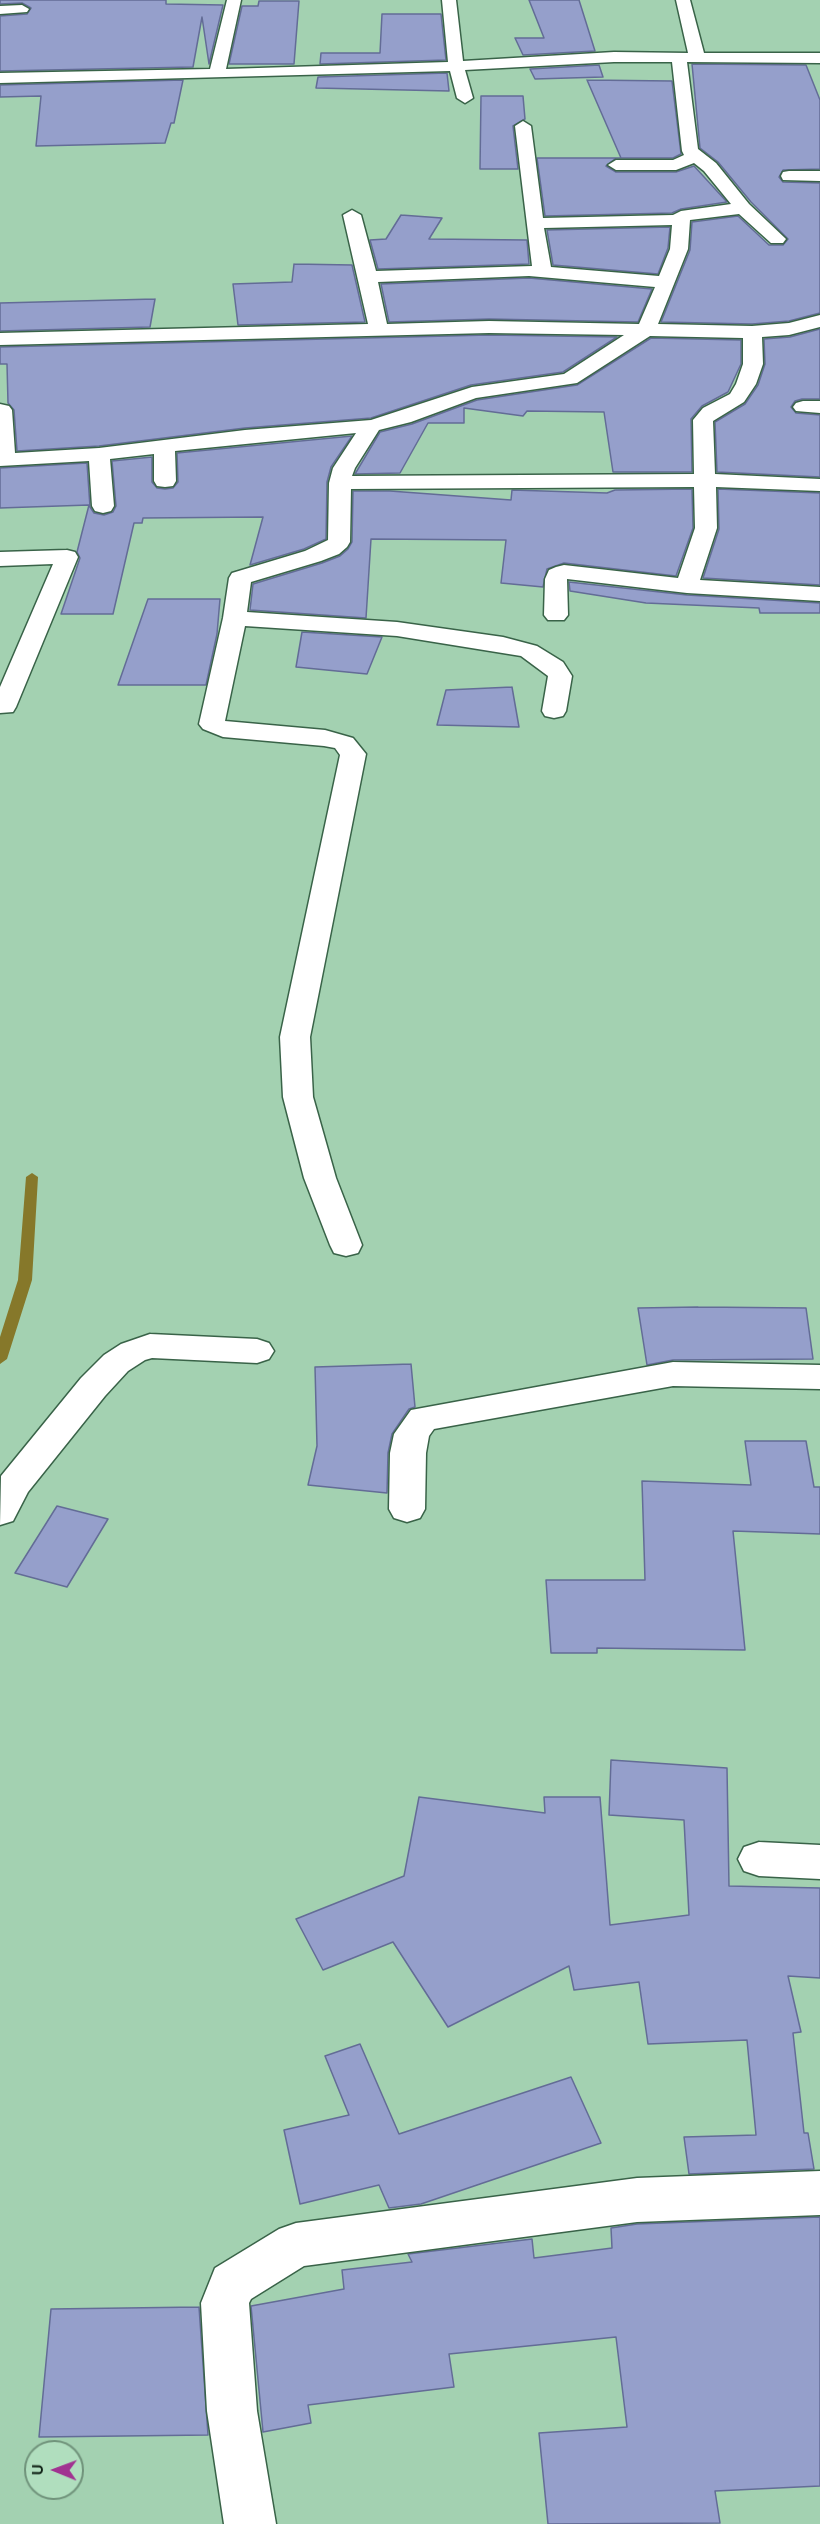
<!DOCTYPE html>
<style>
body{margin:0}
#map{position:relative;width:820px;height:2524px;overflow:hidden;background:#a3d1b1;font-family:"DM Sans",sans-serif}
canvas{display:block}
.north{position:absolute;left:24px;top:2440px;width:60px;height:60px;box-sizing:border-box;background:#b0debe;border:2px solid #70937b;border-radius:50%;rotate:271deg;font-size:16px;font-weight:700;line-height:24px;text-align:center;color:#102216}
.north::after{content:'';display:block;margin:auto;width:21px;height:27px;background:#a13391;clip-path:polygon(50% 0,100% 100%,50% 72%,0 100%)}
</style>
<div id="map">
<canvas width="820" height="2524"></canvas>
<div class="north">U</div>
</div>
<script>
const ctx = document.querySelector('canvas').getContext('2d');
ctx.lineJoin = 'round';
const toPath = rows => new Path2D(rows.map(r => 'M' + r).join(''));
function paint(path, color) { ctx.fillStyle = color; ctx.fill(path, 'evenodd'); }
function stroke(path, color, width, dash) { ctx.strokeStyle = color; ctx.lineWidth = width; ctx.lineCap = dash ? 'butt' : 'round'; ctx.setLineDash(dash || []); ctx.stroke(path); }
paint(toPath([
 [32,1173,38,1177,32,1280,7,1359,0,1364,0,1337,18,1280,26,1177,32,1173]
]), '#86782a');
const building = toPath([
 [0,0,166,0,166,4,223,5,209,64,202,17,193,67,0,71,0,16,27,14,31,8,22,3,0,4,0,0],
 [529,0,579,0,595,51,523,55,515,38,544,38,529,0],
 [259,1,299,1,294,64,229,64,242,6,258,6,259,1],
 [382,14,441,14,446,60,320,64,321,53,380,53,382,14],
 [692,64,806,65,820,100,820,169,783,170,779,177,783,182,820,183,820,313,789,321,752,324,661,322,690,250,692,222,738,216,769,245,783,245,788,239,751,202,718,162,700,148,692,64],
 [599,65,603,77,535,79,530,69,599,65],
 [447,73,449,91,316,88,318,77,447,73],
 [183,80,174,123,171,123,165,143,36,146,41,96,0,97,0,85,183,80],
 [587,80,672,81,681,154,673,158,616,158,606,166,616,172,676,172,694,166,727,202,681,209,672,213,545,216,537,158,621,158,587,80],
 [481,96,523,96,525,119,513,126,518,169,480,169,481,96],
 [401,215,442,218,429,239,527,240,529,264,378,269,370,240,386,239,401,215],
 [670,227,668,248,658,274,553,265,547,230,670,227],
 [294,264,352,265,365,322,238,325,233,284,292,282,294,264],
 [529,278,652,289,638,322,489,319,389,322,381,284,529,278],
 [155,299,150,327,0,331,0,303,155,299],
 [820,329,820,399,802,399,795,401,791,407,796,413,820,415,820,477,717,472,715,422,745,404,758,385,765,364,764,339,790,337,820,329],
 [489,335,617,337,563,372,471,385,371,418,245,428,99,446,17,451,14,410,8,403,7,364,0,364,0,347,489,335],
 [651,338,741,340,741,364,728,392,702,406,691,419,692,472,613,472,604,412,527,411,523,416,464,408,464,423,428,423,400,473,355,474,380,432,412,424,477,400,577,385,651,338],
 [352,436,331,467,327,482,326,539,304,549,250,565,263,517,143,518,142,523,134,523,113,614,61,614,80,558,77,552,89,505,0,508,0,468,87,463,90,507,94,513,104,515,113,512,116,506,112,461,152,457,152,482,157,488,165,489,173,488,178,482,177,453,352,436],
 [692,489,693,528,676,576,564,563,547,569,543,587,501,583,506,540,371,539,366,618,250,610,253,584,322,563,340,556,348,549,352,542,353,491,390,491,511,500,512,490,607,493,615,490,692,489],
 [718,489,820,493,820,585,703,578,719,529,718,489],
 [569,582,687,595,820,603,820,613,760,613,759,608,646,603,570,591,569,582],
 [148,599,220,599,217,634,206,685,118,685,148,599],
 [302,632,382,637,367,674,296,667,302,632],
 [512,687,519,727,437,725,446,690,512,687],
 [698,1307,806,1308,813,1359,673,1360,647,1365,638,1308,698,1307],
 [411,1364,415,1407,409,1409,392,1434,388,1453,387,1493,308,1485,317,1446,315,1367,411,1364],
 [745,1441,806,1441,814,1487,820,1487,820,1534,733,1531,745,1650,597,1648,597,1653,551,1653,546,1580,645,1580,642,1481,751,1485,745,1441],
 [57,1506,108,1519,67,1587,15,1573,57,1506],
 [611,1760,727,1768,729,1886,820,1888,820,1978,788,1976,801,2032,793,2033,804,2133,808,2133,814,2169,689,2174,684,2137,756,2135,747,2040,648,2044,639,1982,574,1990,569,1966,448,2027,393,1942,323,1970,296,1919,404,1876,419,1797,545,1813,544,1797,600,1797,610,1925,689,1915,684,1820,609,1815,611,1760],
 [360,2044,399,2134,571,2077,601,2143,421,2204,389,2208,379,2185,300,2204,284,2130,349,2115,325,2056,360,2044],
 [820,2217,820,2486,715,2491,720,2523,548,2524,539,2433,627,2427,616,2337,449,2354,454,2387,308,2405,311,2423,263,2432,251,2306,344,2289,342,2270,412,2262,408,2254,532,2239,534,2258,612,2248,611,2228,637,2224,820,2217],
 [199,2307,208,2435,39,2437,51,2309,199,2307]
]);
paint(building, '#959fcb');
stroke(building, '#636c96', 1.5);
const minor = toPath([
 [227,0,241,0,226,69,448,62,442,0,456,0,463,61,614,52,688,53,676,0,690,0,704,53,820,53,820,63,687,62,698,149,716,163,749,204,786,239,783,243,771,243,739,214,690,220,688,249,658,324,752,326,789,323,820,315,820,327,789,335,762,337,763,364,756,384,744,402,713,421,715,474,820,479,820,491,716,487,717,528,700,580,820,587,820,601,687,593,567,579,568,615,564,620,548,620,544,615,545,579,549,570,556,567,564,565,678,578,695,528,694,487,351,489,350,542,347,547,339,554,321,561,251,582,247,612,397,622,503,637,537,646,563,662,572,676,566,711,563,716,554,718,545,716,542,711,548,676,521,656,397,636,245,626,225,721,325,730,353,738,366,754,310,1037,313,1097,336,1178,362,1245,358,1253,346,1256,334,1253,330,1245,304,1178,283,1097,280,1037,340,755,335,748,324,746,223,737,203,729,199,724,223,618,229,578,232,573,305,551,328,540,329,483,333,468,356,433,175,451,176,481,173,486,165,487,157,486,154,481,154,454,110,459,114,506,111,511,103,513,95,511,92,506,89,461,0,466,0,404,9,406,12,410,15,453,99,448,245,430,371,420,472,387,564,374,624,335,489,333,0,345,0,333,368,324,343,215,352,210,361,215,376,271,532,266,515,126,523,121,531,126,543,218,673,215,681,211,731,204,704,171,694,163,676,170,616,170,608,165,616,160,673,160,684,155,682,151,672,62,614,62,465,70,473,98,465,103,457,98,450,71,0,83,0,73,210,69,227,0],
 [672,225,670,249,659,276,551,267,544,228,672,225],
 [529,276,655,287,639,324,489,321,387,324,378,282,529,276],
 [650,336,743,338,743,364,736,384,730,394,703,408,693,420,694,474,352,476,355,468,379,430,411,422,476,398,577,383,650,336],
 [22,5,29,9,27,12,0,14,0,6,22,5],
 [789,171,820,171,820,181,783,180,781,176,783,172,789,171],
 [803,401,820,401,820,413,796,411,793,407,796,403,803,401],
 [67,550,75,552,78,557,16,707,13,712,0,713,0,687,53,564,0,566,0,552,67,550],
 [150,1334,257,1339,269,1343,274,1351,269,1359,257,1363,152,1358,145,1360,128,1371,105,1396,28,1492,13,1521,0,1525,1,1476,81,1378,104,1355,121,1344,150,1334],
 [673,1362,820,1365,820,1389,673,1386,434,1429,429,1436,426,1453,425,1509,420,1518,407,1522,394,1518,389,1509,390,1453,394,1434,411,1410,673,1362],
 [759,1842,820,1845,820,1879,759,1876,744,1871,738,1859,744,1847,759,1842],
 [820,2171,820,2215,637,2222,304,2266,251,2299,249,2303,257,2411,276,2524,224,2524,207,2411,201,2303,215,2268,279,2229,296,2223,637,2178,820,2171]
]);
stroke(minor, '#396348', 3);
paint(minor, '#fff');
</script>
